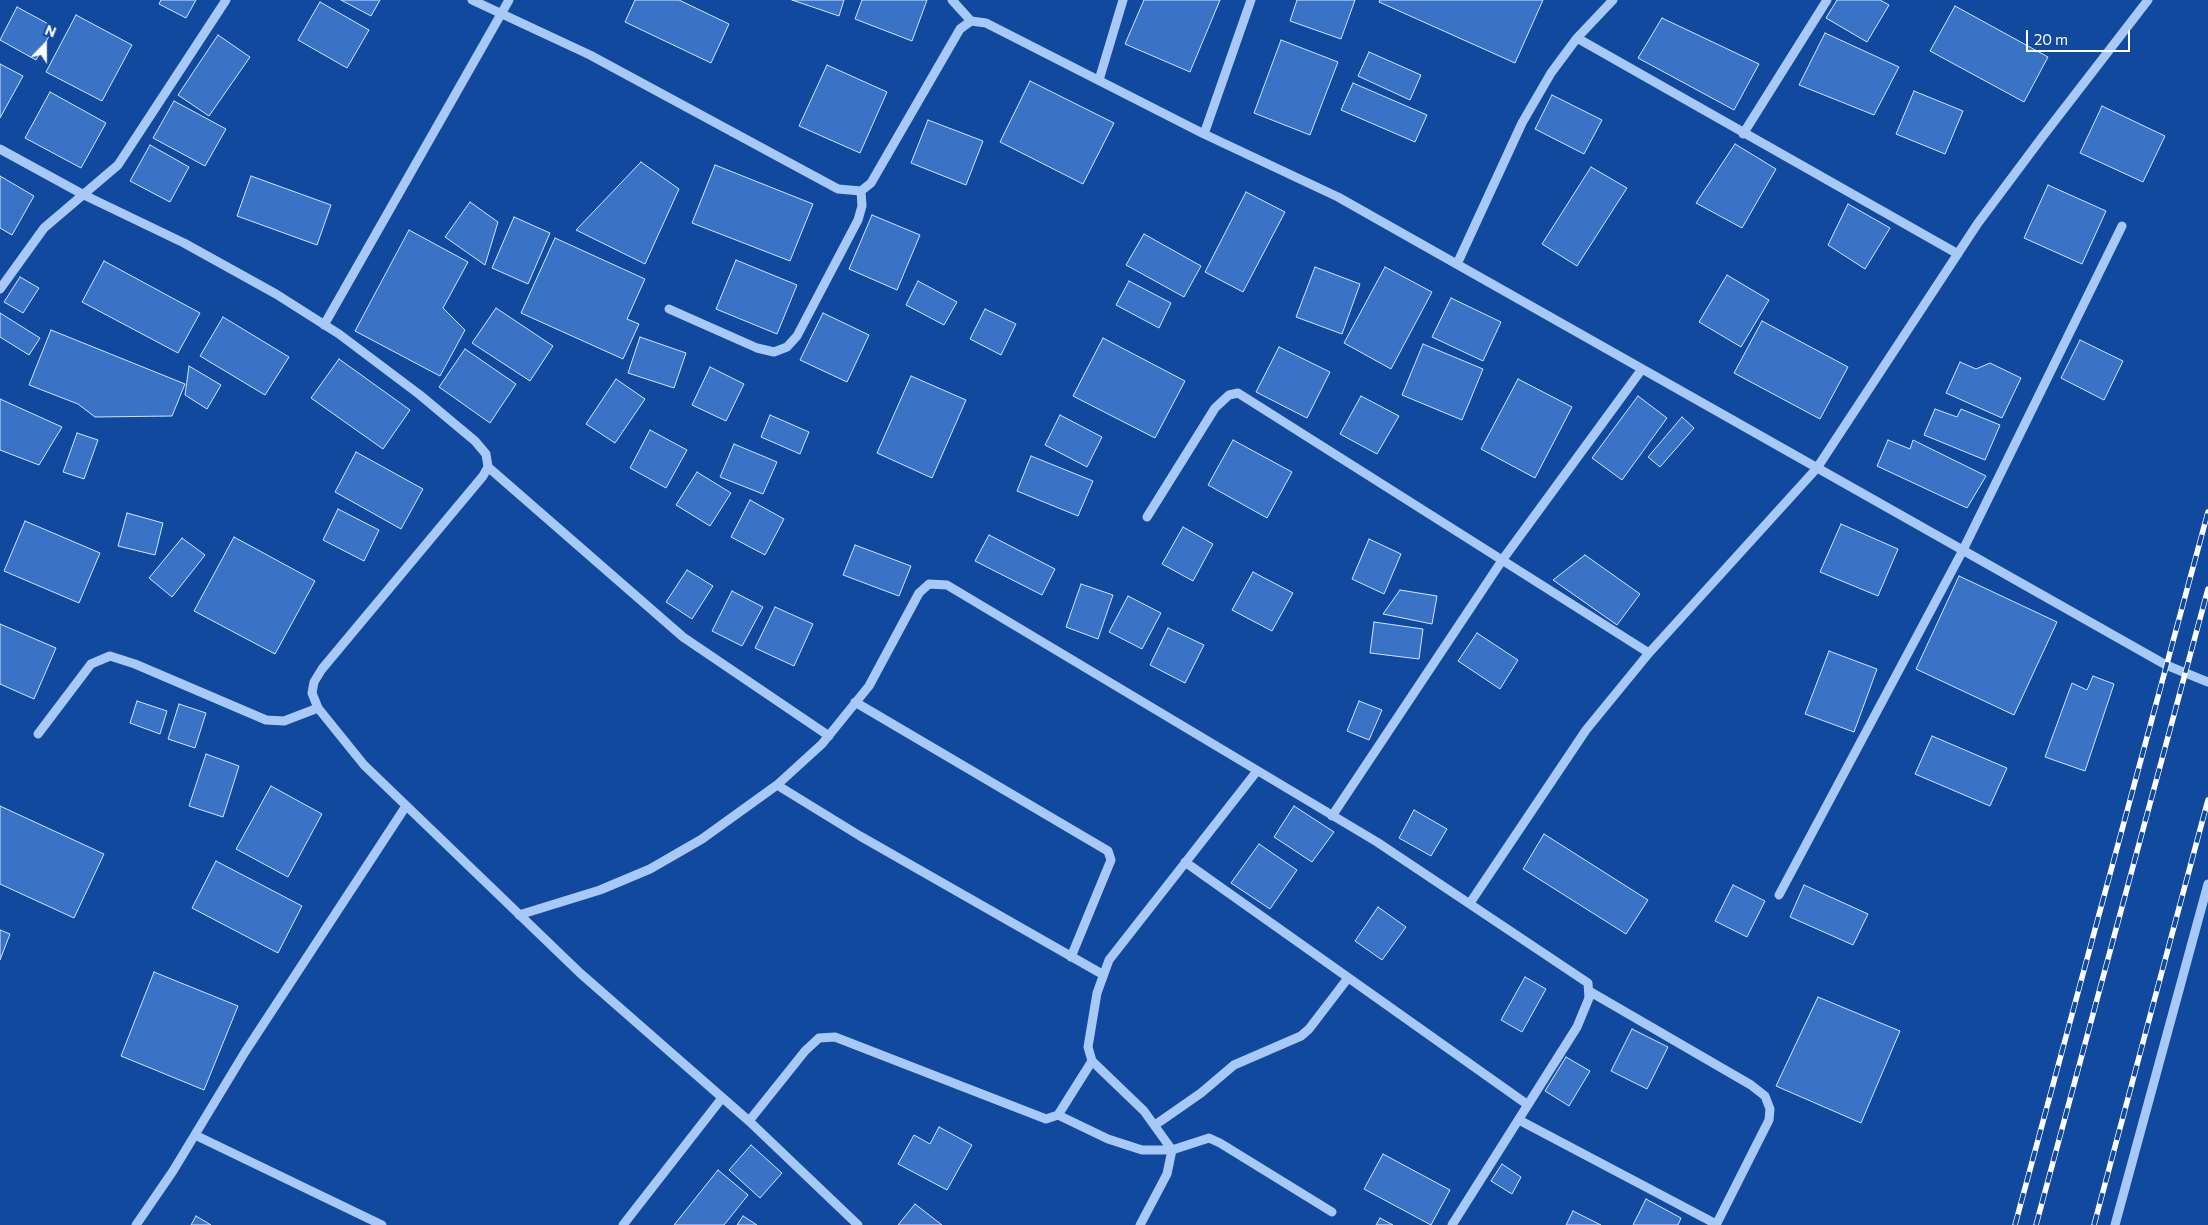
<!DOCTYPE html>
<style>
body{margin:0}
#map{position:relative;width:2208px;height:1225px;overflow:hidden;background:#11499f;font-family:Commissioner,sans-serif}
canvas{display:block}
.north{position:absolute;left:20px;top:20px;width:50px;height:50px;-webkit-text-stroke:4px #11499f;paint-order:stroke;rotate:22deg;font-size:14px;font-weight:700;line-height:20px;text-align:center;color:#fff}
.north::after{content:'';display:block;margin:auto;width:18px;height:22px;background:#fff;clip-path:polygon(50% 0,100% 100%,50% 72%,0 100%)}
.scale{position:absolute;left:2026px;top:30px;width:104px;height:22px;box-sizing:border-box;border:2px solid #fff;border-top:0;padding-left:6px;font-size:15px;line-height:18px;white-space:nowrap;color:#fff;-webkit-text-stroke:4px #11499f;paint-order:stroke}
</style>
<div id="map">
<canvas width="2208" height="1225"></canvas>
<div class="north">N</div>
<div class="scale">20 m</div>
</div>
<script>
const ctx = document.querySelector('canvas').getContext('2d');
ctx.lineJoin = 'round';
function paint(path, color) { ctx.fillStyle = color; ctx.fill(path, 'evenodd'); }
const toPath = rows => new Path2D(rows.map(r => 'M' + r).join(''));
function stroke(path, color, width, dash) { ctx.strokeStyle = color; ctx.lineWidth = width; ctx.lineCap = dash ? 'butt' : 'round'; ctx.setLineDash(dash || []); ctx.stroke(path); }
const building = toPath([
 [161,0,196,0,186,18,159,4,161,0],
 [341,0,380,0,371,16,341,0],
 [635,0,679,0,729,24,711,63,625,22,635,0],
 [792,0,844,0,839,16,792,0],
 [862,0,927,0,912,41,855,19,862,0],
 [1144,0,1220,0,1190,72,1125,44,1144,0],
 [1297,0,1355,0,1341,39,1290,21,1297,0],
 [1380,0,1543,0,1515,63,1379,2,1380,0],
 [1837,0,1880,0,1889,5,1867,42,1826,18,1837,0],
 [320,2,369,30,347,68,298,40,320,2],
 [1955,6,2048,57,2024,102,1930,51,1955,6],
 [17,7,54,27,36,60,0,40,17,7],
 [76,15,132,45,102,101,46,72,76,15],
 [1662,18,1759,64,1734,110,1638,58,1662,18],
 [1825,33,1899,67,1874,115,1799,85,1825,33],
 [218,35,250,57,209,116,178,95,218,35],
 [1281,40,1338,62,1310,135,1254,113,1281,40],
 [1369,52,1421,75,1410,100,1358,76,1369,52],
 [0,64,23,76,0,118,0,64],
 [827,65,887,92,860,153,799,126,827,65],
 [1030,81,1114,123,1083,184,1000,142,1030,81],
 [1353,83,1427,115,1415,142,1341,110,1353,83],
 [1914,91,1963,111,1945,154,1896,134,1914,91],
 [50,92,106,123,81,168,25,138,50,92],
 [1552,95,1602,120,1584,154,1535,129,1552,95],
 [174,101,226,129,205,166,153,138,174,101],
 [2102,106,2165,136,2143,182,2080,153,2102,106],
 [928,120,983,141,966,185,911,163,928,120],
 [1735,144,1776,169,1742,228,1696,203,1735,144],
 [150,145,189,167,170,202,130,181,150,145],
 [641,162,679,189,645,264,576,230,641,162],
 [715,165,813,204,790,261,692,223,715,165],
 [1591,167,1627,188,1577,266,1542,244,1591,167],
 [0,176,34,196,12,235,0,228,0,176],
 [251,176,331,205,317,245,237,216,251,176],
 [2048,185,2106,211,2082,264,2024,238,2048,185],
 [1246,192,1285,212,1243,292,1205,272,1246,192],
 [470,202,498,222,485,265,445,237,470,202],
 [1848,204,1890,228,1865,269,1828,245,1848,204],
 [872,215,920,235,897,290,849,269,872,215],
 [514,217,550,233,528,284,492,268,514,217],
 [409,230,468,262,443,308,465,330,440,376,355,331,409,230],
 [1144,234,1201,266,1184,297,1126,265,1144,234],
 [555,238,645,279,627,319,639,324,623,359,521,313,555,238],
 [736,260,797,285,777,334,716,309,736,260],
 [104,261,200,313,178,353,82,302,104,261],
 [1315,267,1360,284,1342,334,1296,317,1315,267],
 [1385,267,1432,292,1391,369,1344,343,1385,267],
 [1727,275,1769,300,1741,347,1699,322,1727,275],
 [20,277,39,288,23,313,4,302,20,277],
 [918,281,957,302,944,325,906,305,918,281],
 [1129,281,1171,303,1159,328,1116,305,1129,281],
 [1451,298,1501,322,1483,361,1432,337,1451,298],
 [496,308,553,346,530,381,472,343,496,308],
 [985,309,1016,324,1001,355,970,339,985,309],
 [0,313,40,338,29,355,0,337,0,313],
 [823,313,869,335,847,382,800,360,823,313],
 [223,317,289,357,265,395,200,356,223,317],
 [1762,321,1848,367,1820,419,1734,373,1762,321],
 [51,330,185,384,172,416,95,417,78,404,29,385,51,330],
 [640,337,686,353,674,388,628,373,640,337],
 [1103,338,1185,381,1155,438,1073,396,1103,338],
 [2080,340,2123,361,2104,400,2061,378,2080,340],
 [1423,344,1483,369,1462,420,1402,395,1423,344],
 [1279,347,1330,372,1307,418,1256,392,1279,347],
 [465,349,516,384,490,423,439,387,465,349],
 [339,359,410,410,383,449,311,398,339,359],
 [1960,362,1976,369,1990,363,2021,378,2002,418,1946,393,1960,362],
 [189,366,221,385,207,409,185,395,189,366],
 [710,367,744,384,726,421,692,405,710,367],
 [911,376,966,400,932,478,877,453,911,376],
 [616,379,645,399,615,443,586,424,616,379],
 [1518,379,1572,407,1535,478,1481,449,1518,379],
 [1361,396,1399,416,1377,454,1340,434,1361,396],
 [1638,396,1667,418,1622,480,1592,458,1638,396],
 [0,399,62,427,39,465,0,450,0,399],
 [1935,409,1957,417,1961,409,2000,425,1985,460,1924,435,1935,409],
 [770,415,809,432,800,454,761,437,770,415],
 [1060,415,1102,437,1087,467,1045,445,1060,415],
 [1682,417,1694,428,1660,467,1648,457,1682,417],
 [650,430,687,450,666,488,630,468,650,430],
 [77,433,98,440,84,479,63,472,77,433],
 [1233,440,1292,472,1267,518,1208,485,1233,440],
 [1888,440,1910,449,1913,440,1986,476,1967,508,1877,466,1888,440],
 [734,444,777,462,763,494,720,477,734,444],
 [356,452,423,489,401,529,335,492,356,452],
 [1031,456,1093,481,1078,516,1017,491,1031,456],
 [697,472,731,493,710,526,676,505,697,472],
 [750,500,784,519,765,555,731,537,750,500],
 [338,509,379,530,364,561,323,540,338,509],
 [127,513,163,523,155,555,118,546,127,513],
 [25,521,100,553,79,603,4,571,25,521],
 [1841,524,1898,549,1878,596,1820,572,1841,524],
 [1183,527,1213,544,1193,581,1162,564,1183,527],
 [989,535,1055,569,1042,595,975,561,989,535],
 [234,537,315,581,275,654,194,611,234,537],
 [182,538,205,555,172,597,149,578,182,538],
 [1369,539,1401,554,1384,594,1352,579,1369,539],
 [855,545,911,566,899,596,843,575,855,545],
 [1585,555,1640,594,1617,625,1553,580,1585,555],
 [687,570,713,586,692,619,666,602,687,570],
 [1253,572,1293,593,1272,631,1232,610,1253,572],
 [1959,576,2057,622,2014,715,1916,669,1959,576],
 [1081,584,1113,595,1098,639,1066,627,1081,584],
 [1400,590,1437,596,1432,624,1383,614,1400,590],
 [732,591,763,607,742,646,712,631,732,591],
 [1128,596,1161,613,1142,649,1109,632,1128,596],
 [775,607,813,624,794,666,755,648,775,607],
 [1374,622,1423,629,1419,659,1370,653,1374,622],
 [0,624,56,648,34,699,0,684,0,624],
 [1168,628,1204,645,1185,683,1150,665,1168,628],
 [1477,633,1518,660,1500,689,1458,661,1477,633],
 [1829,651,1877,669,1854,732,1805,714,1829,651],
 [2093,676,2114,684,2085,771,2045,757,2072,683,2087,690,2093,676],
 [137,701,167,711,160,734,130,723,137,701],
 [1359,701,1382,710,1369,740,1347,731,1359,701],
 [179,704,206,713,195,748,168,739,179,704],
 [1932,736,2007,768,1990,806,1915,774,1932,736],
 [206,754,239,766,223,817,189,806,206,754],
 [271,786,322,814,288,877,236,849,271,786],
 [0,806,104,854,74,918,0,884,0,806],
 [1294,806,1334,832,1312,862,1274,837,1294,806],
 [1414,810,1447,829,1431,856,1399,838,1414,810],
 [1544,834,1648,900,1626,934,1523,869,1544,834],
 [1259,844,1297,870,1270,909,1231,883,1259,844],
 [216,861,302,906,278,953,192,908,216,861],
 [1733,885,1765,901,1747,937,1715,921,1733,885],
 [1804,885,1868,914,1853,945,1790,917,1804,885],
 [1378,907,1406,927,1382,960,1355,941,1378,907],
 [0,930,10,934,0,960,0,930],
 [154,972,238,1006,204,1090,121,1056,154,972],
 [1525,977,1546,989,1522,1032,1501,1020,1525,977],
 [1818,997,1900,1031,1861,1123,1776,1086,1818,997],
 [1632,1029,1668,1047,1647,1089,1611,1071,1632,1029],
 [1566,1057,1590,1071,1569,1106,1545,1091,1566,1057],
 [939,1127,972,1145,947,1190,898,1164,914,1135,930,1144,939,1127],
 [751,1145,782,1173,760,1198,729,1170,751,1145],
 [1383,1154,1450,1190,1431,1225,1364,1189,1383,1154],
 [1502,1164,1521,1177,1512,1194,1491,1181,1502,1164],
 [718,1170,748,1195,724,1225,674,1225,718,1170],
 [1646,1199,1681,1218,1678,1225,1633,1225,1646,1199],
 [915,1204,942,1225,898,1225,915,1204],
 [1573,1211,1601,1225,1566,1225,1573,1211],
 [196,1216,211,1225,191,1225,196,1216],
 [743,1216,757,1225,737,1225,743,1216],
 [1380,1218,1393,1225,1376,1225,1380,1218]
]);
paint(building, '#3a73c6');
stroke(building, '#d1e4fe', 1);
stroke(toPath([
 [472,0,590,55,838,189,861,191,871,183,960,29,971,21,986,23,1204,134,1338,197,2166,665,2208,682],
 [952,0,971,21],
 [1577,38,1958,254],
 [1099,80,1123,0],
 [1204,134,1251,0],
 [1743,134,1827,0],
 [0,149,84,195,184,243,276,294,339,334,420,395,475,441,486,454,488,467,483,476,322,669,314,682,312,693,318,708,364,765,580,973,749,1121,858,1225],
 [1457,264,1522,123,1551,73,1577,38,1613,0],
 [0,289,44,228,118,165,226,0],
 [669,309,757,348,774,352,787,347,797,336,858,220,862,206,861,191],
 [324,325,509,0],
 [488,467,683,637,829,736],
 [1147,517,1215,408,1229,395,1238,393,1649,653],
 [855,702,1108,851,1111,860,1071,957],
 [38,734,91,664,110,656,135,664,266,720,284,721,318,708],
 [777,785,860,836,1102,974],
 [1332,816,1503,559,1642,369],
 [1185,862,1528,1105],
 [1779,895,1963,550,2122,226],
 [1470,903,1586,730,1649,653,1817,468,1978,223,2043,136,2148,0],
 [519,915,600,890,650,869,702,839,777,785,822,744,869,686,919,593,929,584,947,585,1377,842,1588,983,1589,998,1577,1027,1452,1225],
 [1589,991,1751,1085,1765,1096,1770,1109,1769,1120,1716,1225],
 [1058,1115,1108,1139,1142,1150,1172,1150,1209,1138,1220,1143,1332,1212],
 [1519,1120,1716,1224],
 [749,1121,805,1051,819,1038,835,1037,1046,1119,1058,1115,1092,1061],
 [1155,1125,1201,1093,1234,1065,1301,1036,1309,1029,1348,978],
 [195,1135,382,1225],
 [136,1225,173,1171,245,1052,406,806],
 [623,1225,722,1098],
 [1140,1225,1167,1174,1172,1150,1144,1111,1092,1061,1088,1047,1097,993,1109,960,1257,771],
 [2115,1225,2208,884]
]), '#a8c8f5', 9);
const rail = toPath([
 [2015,1225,2208,512],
 [2036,1225,2208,589],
 [2094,1225,2208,800]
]);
stroke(rail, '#fff', 5.5);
stroke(rail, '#11499f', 4, [11]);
</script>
